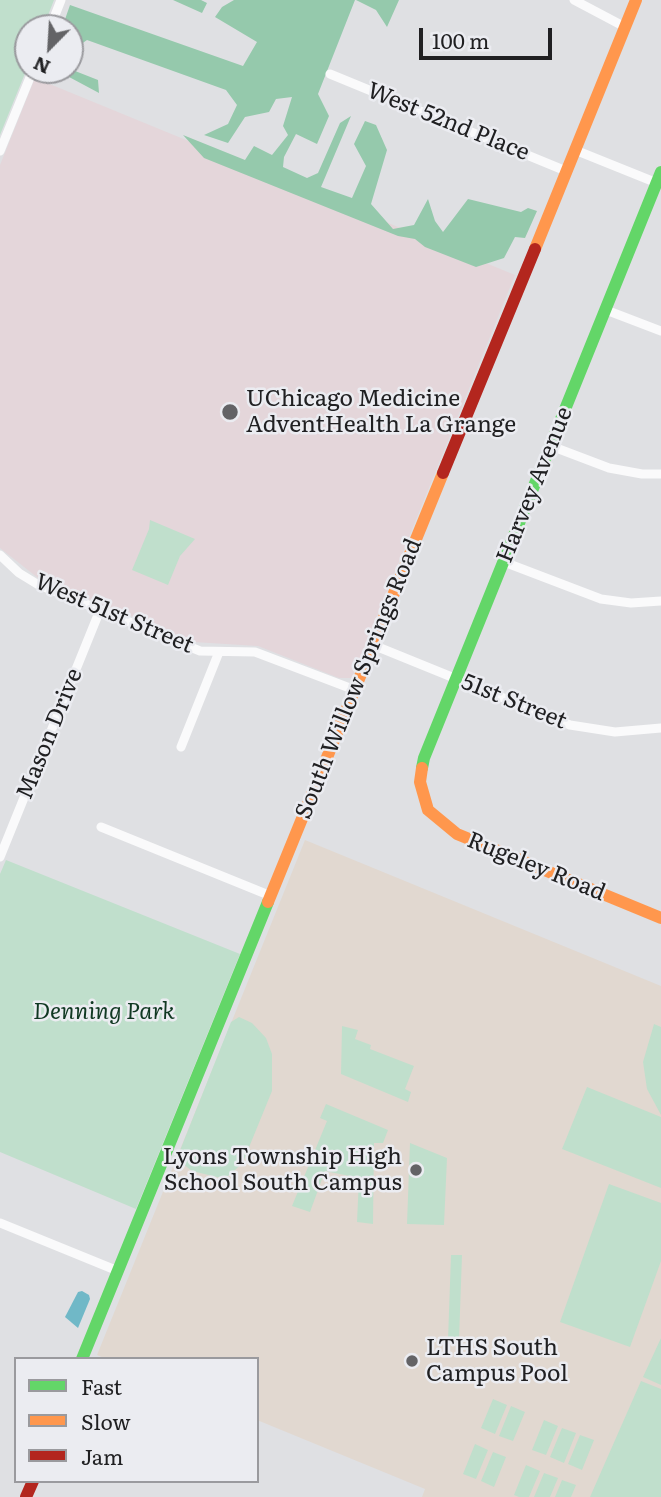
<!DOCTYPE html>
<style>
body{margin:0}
#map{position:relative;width:661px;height:1497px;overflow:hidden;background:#dfe0e3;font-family:Literata,serif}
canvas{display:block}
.legend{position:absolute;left:14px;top:1357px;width:245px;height:126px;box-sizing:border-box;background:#ebecf1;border:2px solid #9a9a9e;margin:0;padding:9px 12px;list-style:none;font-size:21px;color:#202022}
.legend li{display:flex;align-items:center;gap:14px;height:35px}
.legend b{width:35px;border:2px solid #9a9a9e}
.north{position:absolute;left:14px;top:14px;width:70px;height:70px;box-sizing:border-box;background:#ebecf1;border:2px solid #9a9a9e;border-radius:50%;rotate:204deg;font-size:19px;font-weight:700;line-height:28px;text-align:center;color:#202022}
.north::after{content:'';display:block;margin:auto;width:24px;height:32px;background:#636366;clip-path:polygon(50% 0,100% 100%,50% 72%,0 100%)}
.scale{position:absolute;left:419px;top:28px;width:133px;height:32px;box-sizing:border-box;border:4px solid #202022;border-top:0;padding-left:9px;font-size:21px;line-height:24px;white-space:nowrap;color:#202022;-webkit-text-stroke:5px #ebecf1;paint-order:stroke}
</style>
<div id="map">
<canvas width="661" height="1497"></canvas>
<ul class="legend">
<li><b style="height:9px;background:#63d668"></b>Fast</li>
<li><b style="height:9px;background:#ff974d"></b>Slow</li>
<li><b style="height:9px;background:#b3261e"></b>Jam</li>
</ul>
<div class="north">N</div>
<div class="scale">100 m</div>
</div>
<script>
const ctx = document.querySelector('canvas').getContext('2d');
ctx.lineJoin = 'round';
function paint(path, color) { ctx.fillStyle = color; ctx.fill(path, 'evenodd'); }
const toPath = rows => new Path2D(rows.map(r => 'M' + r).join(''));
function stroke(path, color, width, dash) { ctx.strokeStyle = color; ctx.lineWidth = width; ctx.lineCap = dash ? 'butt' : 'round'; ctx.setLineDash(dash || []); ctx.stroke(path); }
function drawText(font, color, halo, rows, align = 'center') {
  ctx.font = font + ' Literata,serif'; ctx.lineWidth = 5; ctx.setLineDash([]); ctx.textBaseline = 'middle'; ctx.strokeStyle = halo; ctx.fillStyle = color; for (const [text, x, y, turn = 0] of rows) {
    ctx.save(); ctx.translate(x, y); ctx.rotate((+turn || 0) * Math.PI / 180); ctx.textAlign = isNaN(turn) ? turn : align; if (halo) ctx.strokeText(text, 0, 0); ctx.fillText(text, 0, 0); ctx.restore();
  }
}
paint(toPath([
 [305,840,661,986,661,1497,422,1497,425,1489,257,1420,257,1359,106,1359,97,1355]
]), '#e1d8d0');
paint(toPath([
 [35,78,515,275,352,678,339,678,258,646,194,642,38,578,0,548,0,165]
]), '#e4d6da');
paint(toPath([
 [0,0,54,0,43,28,28,28,28,66,0,135],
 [150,520,195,539,180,556,168,585,132,570,149,529],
 [6,860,240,954,136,1209,0,1152,0,874],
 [239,1017,252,1023,266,1038,272,1054,272,1091,243,1162,230,1175,221,1178,192,1171,182,1163,179,1153,231,1022],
 [654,1024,661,1027,661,1115,647,1089,643,1062],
 [342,1026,358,1030,355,1039,371,1045,370,1049,414,1066,405,1089,411,1092,408,1102,341,1074],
 [587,1087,661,1117,661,1188,562,1149],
 [326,1104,388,1130,383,1143,374,1143,373,1224,357,1222,359,1178,325,1171,310,1212,292,1206,327,1121,320,1118],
 [410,1143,447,1158,444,1225,407,1224],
 [609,1184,661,1203,661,1261,630,1347,560,1322],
 [451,1255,462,1255,459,1340,448,1340],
 [661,1338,661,1385,643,1377],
 [641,1381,661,1389,661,1497,590,1497],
 [493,1399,507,1405,495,1434,481,1428],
 [511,1406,525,1412,513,1441,499,1436],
 [544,1420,558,1426,546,1455,532,1450],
 [562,1428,576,1433,564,1463,550,1457],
 [580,1435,594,1440,582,1470,568,1464],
 [475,1444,488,1450,476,1479,463,1474],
 [493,1452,506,1457,494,1487,481,1481],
 [526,1465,540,1471,529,1497,519,1497,514,1495],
 [544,1473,558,1478,550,1497,534,1497],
 [562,1480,576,1485,571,1497,555,1497]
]), '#c0dfcc');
paint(toPath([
 [173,0,201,0,207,3,202,13],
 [234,0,355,0,318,94,329,116,317,144,296,134,284,157,283,167,307,178,318,173,340,123,351,116,321,187,352,198,366,166,354,144,365,121,376,125,387,150,371,204,393,229,414,225,428,199,435,221,443,232,468,199,521,212,528,208,537,211,525,238,515,237,504,258,476,267,425,247,415,239,398,236,204,158,183,135,245,160,254,146,272,155,288,135,283,126,292,97,276,99,269,112,245,117,228,143,204,135,228,124,237,105,226,90,87,40,70,52,70,28,62,28,70,5,243,66,257,42,215,17,222,7],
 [356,0,399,0,387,27,376,10],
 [70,69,98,80,99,93,56,70]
]), '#95c9ac');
paint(toPath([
 [82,1291,89,1295,90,1299,78,1328,65,1317,78,1292]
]), '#70b8c7');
stroke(toPath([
 [574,0,625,27],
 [50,28,61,0],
 [330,74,566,171],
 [575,150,657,183],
 [0,151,33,70],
 [606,310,661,331],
 [551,446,609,468,642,474,661,474],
 [0,555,19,573,37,584,200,651,255,652,355,690],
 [504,562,601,599,631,603,661,601],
 [373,645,570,725,615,732,661,728],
 [181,747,219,652],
 [101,827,271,896],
 [0,857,100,610],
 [0,1223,118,1271]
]), '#fafafb', 9);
stroke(toPath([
 [422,768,424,758,661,172],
 [82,1359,268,902]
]), '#63d668', 12);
stroke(toPath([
 [535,249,636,0],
 [422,768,420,782,428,810,457,834,661,918],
 [268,902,443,473]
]), '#ff974d', 12);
stroke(toPath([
 [443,473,535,249],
 [26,1497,33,1481]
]), '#b3261e', 12);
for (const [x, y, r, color] of [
 [230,412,9,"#636366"],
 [416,1170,7,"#636366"],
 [412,1361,7,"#636366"]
]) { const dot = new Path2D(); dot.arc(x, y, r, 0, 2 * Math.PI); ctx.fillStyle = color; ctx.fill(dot); stroke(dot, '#ebecf1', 2.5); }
drawText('23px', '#202022', '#ebecf1', [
 ["West 52nd Place",448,122,22],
 ["Harvey Avenue",535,485,-68],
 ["West 51st Street",114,614,23],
 ["South Willow Springs Road",359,679,-68],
 ["51st Street",514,702,22],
 ["Mason Drive",50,734,-68],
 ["Rugeley Road",536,867,22]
]);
drawText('23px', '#202022', '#ebecf1', [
 ["UChicago Medicine",246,399],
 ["AdventHealth La Grange",246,425],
 ["Lyons Township High",402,1157,"right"],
 ["School South Campus",402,1183,"right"],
 ["LTHS South",426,1348],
 ["Campus Pool",426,1374]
], 'left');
drawText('italic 23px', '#103822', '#ebecf1', [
 ["Denning Park",104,1012]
]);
</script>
